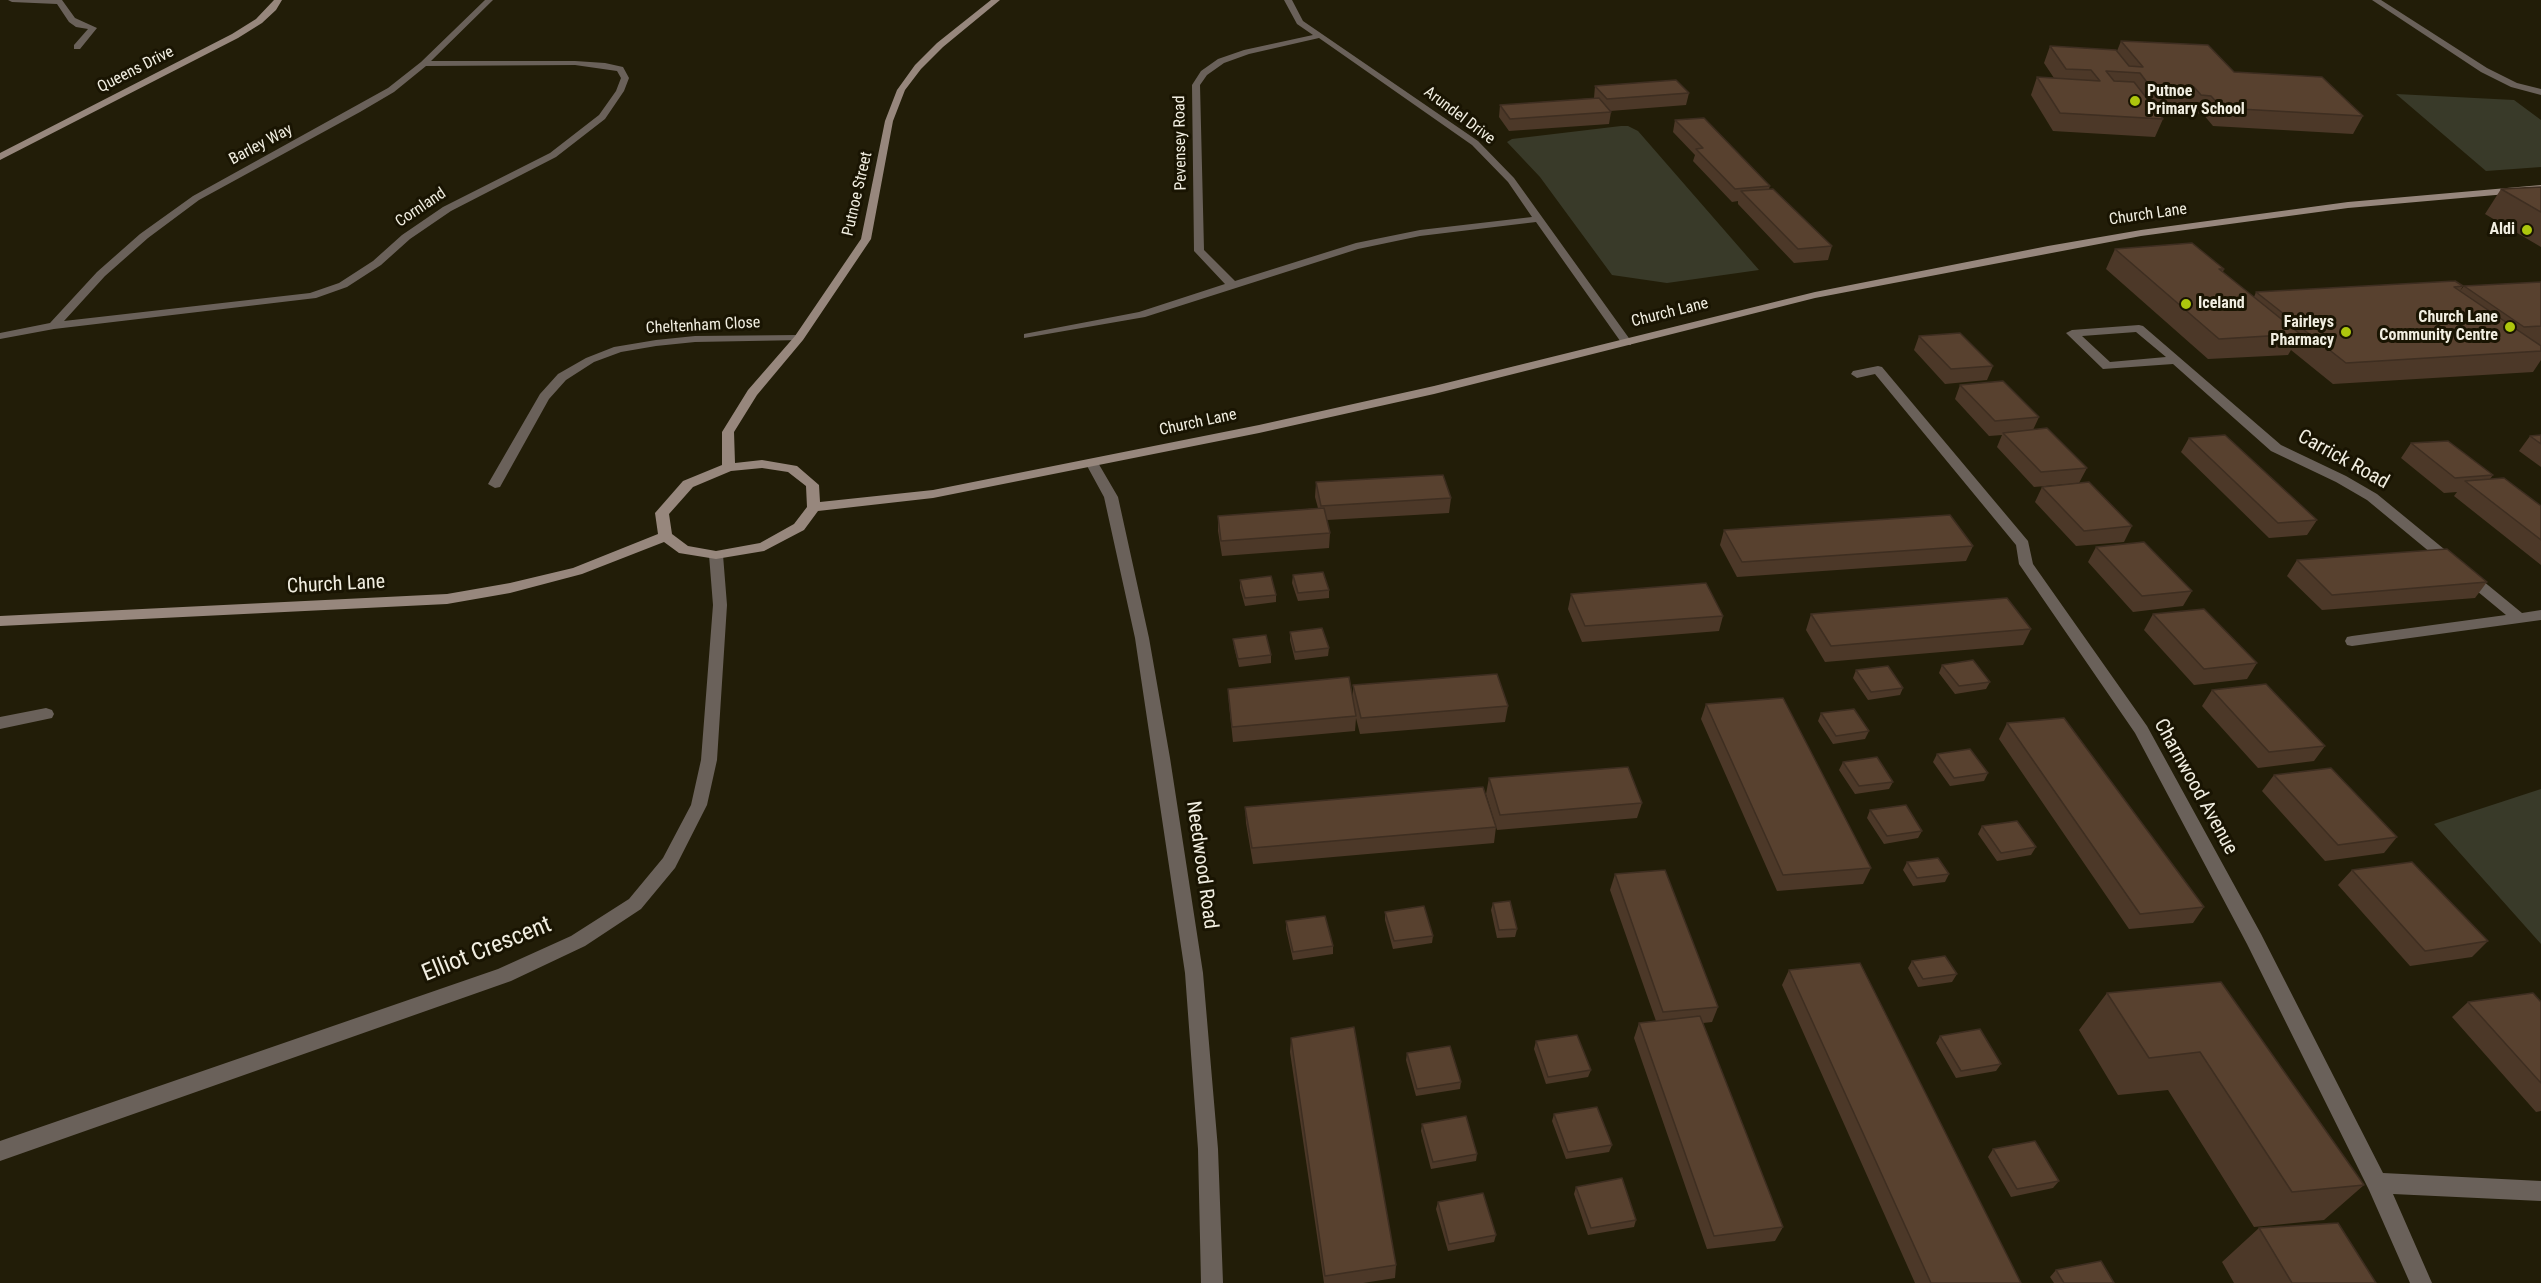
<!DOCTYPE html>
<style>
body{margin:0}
canvas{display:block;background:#221d08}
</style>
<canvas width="2541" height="1283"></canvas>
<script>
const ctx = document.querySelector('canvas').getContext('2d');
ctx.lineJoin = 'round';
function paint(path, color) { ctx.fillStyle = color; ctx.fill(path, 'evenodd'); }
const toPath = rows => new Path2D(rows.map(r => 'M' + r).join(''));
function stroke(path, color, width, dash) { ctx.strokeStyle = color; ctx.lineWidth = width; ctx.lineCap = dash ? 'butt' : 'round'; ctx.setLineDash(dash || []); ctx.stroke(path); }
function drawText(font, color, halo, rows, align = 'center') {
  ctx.font = font + ' "Roboto Condensed",sans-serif'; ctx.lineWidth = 6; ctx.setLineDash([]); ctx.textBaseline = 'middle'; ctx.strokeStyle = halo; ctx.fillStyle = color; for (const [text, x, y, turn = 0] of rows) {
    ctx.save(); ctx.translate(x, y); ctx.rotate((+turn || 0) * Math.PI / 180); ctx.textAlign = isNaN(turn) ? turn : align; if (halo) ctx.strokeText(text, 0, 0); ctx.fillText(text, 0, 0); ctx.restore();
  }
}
paint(toPath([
 [2396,94,2514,100,2541,120,2541,167,2486,171],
 [1621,126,1628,126,1638,131,1759,270,1667,283,1612,275,1540,177,1507,142,1512,139],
 [2541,789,2541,944,2434,824]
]), '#393a29');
paint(toPath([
 [8,0,62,0,75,18,97,28,80,49,74,49,74,45,88,29,76,27,69,22,57,4,12,2,8,0],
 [485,0,493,0,431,61,575,61,605,63,623,67,629,78,624,91,605,119,556,157,451,211,410,239,381,265,347,287,316,298,54,329,0,339,0,333,50,323,97,272,140,234,193,196,388,88,421,62,485,0],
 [575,65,617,71,621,78,616,91,599,115,550,153,443,207,402,235,373,261,339,283,310,293,64,321,105,276,148,238,199,200,360,112,394,92,426,66,575,65],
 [1284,0,1292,0,1303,21,1478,141,1514,178,1631,341,1631,345,1623,345,1536,222,1420,236,1358,249,1145,317,1024,338,1024,334,1139,312,1225,284,1194,251,1192,85,1201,71,1218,59,1244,50,1313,35,1297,24,1284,0],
 [1319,38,1472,145,1508,182,1532,217,1420,230,1356,243,1235,281,1204,250,1200,85,1207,75,1224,63,1249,54,1319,38],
 [2372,0,2381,0,2487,68,2517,83,2541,89,2541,95,2511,87,2481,72,2372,0],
 [2139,325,2143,326,2281,445,2346,476,2377,494,2522,613,2541,610,2541,620,2352,646,2347,645,2345,641,2347,637,2352,636,2506,615,2367,500,2336,482,2271,451,2173,364,2103,369,2066,333,2072,330,2139,325],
 [2136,332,2166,357,2110,362,2082,336,2136,332],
 [799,335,803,336,803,340,695,342,656,346,621,352,594,362,566,380,549,399,500,487,495,488,488,484,540,394,558,374,586,358,614,347,656,340,695,336,799,335],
 [1878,366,1882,367,2028,541,2033,564,2147,726,2261,934,2383,1173,2541,1181,2541,1201,2393,1194,2432,1283,2410,1283,2369,1190,2247,944,2135,733,2019,564,2016,545,1875,374,1857,378,1851,374,1853,371,1878,366],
 [1092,460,1097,461,1118,497,1149,638,1170,758,1203,973,1218,1149,1223,1283,1201,1283,1198,1149,1185,973,1135,638,1104,497,1086,464,1092,460],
 [716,551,723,555,727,605,717,760,707,805,675,868,641,909,585,946,511,981,0,1161,0,1141,498,969,571,936,629,899,663,858,691,805,701,760,713,605,709,555,716,551],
 [46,708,52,710,54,714,52,718,0,729,0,717,46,708]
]), '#6a615a');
paint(toPath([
 [274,0,282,0,276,10,262,23,238,38,0,160,0,153,232,34,256,19,274,0],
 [991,0,1000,0,943,47,921,69,905,90,893,121,871,239,803,340,757,395,734,432,735,463,762,460,797,466,819,485,820,502,933,490,1259,425,1434,386,1815,292,2048,246,2141,230,2348,202,2541,185,2541,191,2348,208,2141,236,1815,298,1434,394,1259,433,933,498,818,511,804,530,764,551,716,559,679,553,664,542,582,574,510,593,447,604,0,626,0,616,447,594,510,583,573,568,658,534,655,513,683,481,722,465,722,432,748,390,795,336,861,239,885,121,897,90,915,65,937,43,991,0],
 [762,468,788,472,806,486,807,507,794,524,760,543,716,551,688,546,672,534,669,514,693,487,731,471,762,468]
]), '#97877d');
paint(toPath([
 [2121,41,2234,72,2363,116,2353,134,2213,126,2203,114,2193,113,2186,105,2151,103,2163,119,2155,137,2053,131,2031,95,2037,77,2054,78,2044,63,2050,46,2117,51],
 [1595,86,1689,93,1686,105,1610,111,1611,112,1609,124,1509,131,1499,117,1500,105,1594,98],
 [1675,120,1770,186,1769,189,1832,246,1828,260,1794,263,1738,204,1738,201,1732,202,1693,161,1695,155,1673,132],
 [2541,187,2541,247,2485,214,2501,189],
 [2115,249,2224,269,2223,272,2254,297,2256,292,2463,286,2460,291,2464,286,2541,282,2541,360,2533,372,2333,384,2291,350,2288,355,2208,359,2106,269],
 [1919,336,1993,366,1987,380,1945,384,1914,350],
 [1960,385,2039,417,2033,430,2087,468,2079,483,2034,487,1997,447,2002,435,1989,436,1955,399],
 [2541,435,2541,467,2519,451,2530,436],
 [2189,438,2317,520,2307,535,2269,538,2181,452],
 [2411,443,2493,475,2490,479,2541,506,2541,565,2454,496,2457,492,2444,493,2401,458],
 [1316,482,1451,498,1449,513,1327,520,1330,533,1329,548,1222,556,1218,531,1218,516,1318,508,1315,497],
 [2042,487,2132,526,2124,542,2076,546,2035,502],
 [1724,530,1973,546,1966,561,1737,577,1720,545],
 [2096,547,2192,591,2183,606,2133,612,2088,562],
 [2297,560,2487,582,2475,598,2322,610,2287,576],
 [1293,575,1329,590,1329,598,1298,601,1292,583],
 [1240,580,1276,595,1276,602,1245,606,1240,588],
 [1571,594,1723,616,1719,631,1582,642,1568,609],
 [1811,614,2031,629,2023,645,1825,662,1806,630],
 [2153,614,2257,663,2247,679,2194,685,2144,630],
 [1290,632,1329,648,1328,656,1295,660,1290,640],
 [1233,639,1271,655,1271,663,1239,667,1234,647],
 [1942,665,1990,682,1986,689,1955,694,1939,673],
 [1856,670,1903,688,1900,695,1868,700,1853,678],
 [1353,685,1508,706,1505,722,1360,734,1356,718,1355,731,1233,742,1229,704,1228,689,1353,697],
 [2212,690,2325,746,2314,761,2258,768,2202,706],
 [1706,704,1871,868,1863,884,1777,891,1701,719],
 [1821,713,1869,731,1865,739,1833,744,1818,721],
 [2007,723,2204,907,2193,923,2129,929,1999,739],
 [1937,754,1988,773,1984,781,1950,786,1933,762],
 [1843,762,1893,782,1889,789,1855,794,1839,770],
 [2274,775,2397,837,2384,853,2325,861,2262,791],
 [1489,778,1642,803,1637,818,1497,830,1486,794],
 [1245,807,1496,827,1494,843,1253,864,1246,823],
 [1870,810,1922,831,1918,838,1884,844,1867,818],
 [1982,826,2036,847,2031,855,1997,861,1978,834],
 [1907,862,1949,874,1945,882,1913,886,1903,870],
 [2352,870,2488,941,2472,957,2410,966,2338,885],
 [1615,874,1718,1007,1712,1022,1703,1023,1783,1227,1775,1241,1707,1249,1634,1038,1639,1023,1656,1021,1610,890],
 [1493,903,1517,929,1515,937,1497,938,1491,910],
 [1385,912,1433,936,1432,943,1393,949,1385,920],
 [1286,921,1333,946,1333,954,1293,960,1286,929],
 [1912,961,1957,974,1952,982,1918,987,1908,968],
 [1789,970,2021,1283,1915,1283,1782,985],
 [2221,982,2364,1185,2324,1220,2254,1227,2168,1090,2118,1095,2079,1030,2107,993],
 [2468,1002,2541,1002,2541,1111,2536,1112,2452,1017],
 [1940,1036,2001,1064,1996,1071,1956,1078,1936,1043],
 [1291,1038,1396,1265,1395,1278,1363,1283,1324,1283,1290,1052],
 [1536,1041,1591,1070,1588,1077,1546,1084,1534,1049],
 [1407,1053,1461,1082,1460,1089,1416,1096,1406,1060],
 [1554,1114,1612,1145,1609,1152,1566,1159,1552,1121],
 [1422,1124,1477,1154,1476,1161,1431,1169,1421,1131],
 [1993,1149,2059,1181,2053,1188,2011,1197,1988,1157],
 [1576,1187,1636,1220,1634,1227,1588,1235,1574,1194],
 [1438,1202,1496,1235,1494,1242,1448,1251,1436,1209],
 [2259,1228,2376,1283,2234,1283,2222,1262],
 [2056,1270,2114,1283,2054,1283,2050,1277]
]), '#4c3828');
const building = toPath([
 [2121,41,2208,45,2234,72,2322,77,2363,116,2222,108,2211,96,2201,95,2194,87,2149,85,2140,73,2106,71,2114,81,2134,82,2163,119,2060,113,2037,77,2100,81,2091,70,2066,69,2050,46,2116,50,2129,66,2143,67,2121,41],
 [1676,80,1689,93,1607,99,1595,86,1676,80],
 [1599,98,1611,112,1510,119,1500,105,1599,98],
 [1704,118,1770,186,1735,189,1696,149,1703,148,1675,120,1704,118],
 [2541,187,2541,212,2501,189,2541,187],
 [1773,189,1832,246,1798,249,1741,191,1773,189],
 [2192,243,2224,269,2219,269,2300,334,2219,339,2115,249,2192,243],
 [2455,281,2463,286,2454,287,2541,346,2541,351,2346,363,2256,292,2455,281],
 [2541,282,2541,326,2524,327,2464,286,2541,282],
 [1960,333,1993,366,1951,369,1919,336,1960,333],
 [2003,381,2039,417,1995,421,1960,385,2003,381],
 [2047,428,2087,468,2041,472,2003,433,2047,428],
 [2225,435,2317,520,2278,523,2189,438,2225,435],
 [2541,435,2541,444,2530,436,2541,435],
 [2448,441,2493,475,2455,478,2411,443,2448,441],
 [1443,475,1451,498,1321,506,1316,482,1443,475],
 [2504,478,2541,506,2541,540,2465,481,2504,478],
 [2089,482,2132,526,2084,531,2042,487,2089,482],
 [1324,508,1330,533,1221,541,1218,516,1324,508],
 [1950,515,1973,546,1742,562,1724,530,1950,515],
 [2144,542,2192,591,2142,596,2096,547,2144,542],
 [2447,549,2487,582,2332,595,2297,560,2447,549],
 [1323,572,1329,590,1298,593,1293,575,1323,572],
 [1271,576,1276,595,1245,598,1240,580,1271,576],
 [1706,583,1723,616,1585,626,1571,594,1706,583],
 [2007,598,2031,629,1831,646,1811,614,2007,598],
 [2204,609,2257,663,2204,669,2153,614,2204,609],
 [1322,628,1329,648,1295,652,1290,632,1322,628],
 [1266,635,1271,655,1238,659,1233,639,1266,635],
 [1973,660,1990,682,1959,686,1942,665,1973,660],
 [1888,666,1903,688,1871,692,1856,670,1888,666],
 [1497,674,1508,706,1361,718,1353,685,1497,674],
 [1349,677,1356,716,1232,727,1228,689,1349,677],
 [2266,684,2325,746,2269,752,2212,690,2266,684],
 [1783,698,1871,868,1783,875,1706,704,1783,698],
 [1854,709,1869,731,1836,736,1821,713,1854,709],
 [2064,718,2204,907,2140,914,2007,723,2064,718],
 [1970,749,1988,773,1954,778,1937,754,1970,749],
 [1877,757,1893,782,1859,786,1843,762,1877,757],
 [1628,767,1642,803,1500,815,1489,778,1628,767],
 [2331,768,2397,837,2338,845,2274,775,2331,768],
 [1483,787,1496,827,1252,848,1245,807,1483,787],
 [1906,805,1922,831,1887,836,1870,810,1906,805],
 [2017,821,2036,847,2001,853,1982,826,2017,821],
 [1938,858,1949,874,1917,878,1907,862,1938,858],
 [2412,862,2488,941,2425,951,2352,870,2412,862],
 [1665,870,1718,1007,1663,1012,1615,874,1665,870],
 [1510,901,1517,929,1499,930,1493,903,1510,901],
 [1424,906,1433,936,1394,941,1385,912,1424,906],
 [1325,916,1333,946,1293,952,1286,921,1325,916],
 [1945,956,1957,974,1923,979,1912,961,1945,956],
 [1860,963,2021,1283,1931,1283,1789,970,1860,963],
 [2221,982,2364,1185,2292,1192,2200,1052,2149,1058,2107,993,2221,982],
 [2533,993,2541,1002,2541,1083,2468,1002,2533,993],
 [1700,1016,1783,1227,1714,1236,1639,1023,1700,1016],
 [1354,1027,1396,1265,1325,1276,1291,1038,1354,1027],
 [1980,1029,2001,1064,1961,1071,1940,1036,1980,1029],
 [1577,1035,1591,1070,1548,1077,1536,1041,1577,1035],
 [1450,1046,1461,1082,1417,1089,1407,1053,1450,1046],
 [1597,1107,1612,1145,1568,1152,1554,1114,1597,1107],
 [1466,1116,1477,1154,1433,1162,1422,1124,1466,1116],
 [2035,1141,2059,1181,2017,1189,1993,1149,2035,1141],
 [1622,1178,1636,1220,1591,1228,1576,1187,1622,1178],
 [1483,1193,1496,1235,1449,1244,1438,1202,1483,1193],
 [2338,1223,2376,1283,2292,1283,2259,1228,2338,1223],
 [2101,1261,2114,1283,2064,1283,2056,1270,2101,1261]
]);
paint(building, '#58412f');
stroke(building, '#3e2e21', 1.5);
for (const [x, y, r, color] of [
 [2135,101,6,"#adc60d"],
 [2527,230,6,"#adc60d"],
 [2186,304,6,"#adc60d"],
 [2510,327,6,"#adc60d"],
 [2346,332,6,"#adc60d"]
]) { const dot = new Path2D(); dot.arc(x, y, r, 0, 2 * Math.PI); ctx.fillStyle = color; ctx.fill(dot); stroke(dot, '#191402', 2); }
drawText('16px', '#f1eee1', '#191402', [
 ["Queens Drive",136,70,-27],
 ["Arundel Drive",1459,116,37],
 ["Pevensey Road",1181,143,-91],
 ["Barley Way",261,145,-28],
 ["Putnoe Street",858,194,-77],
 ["Cornland",421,208,-34],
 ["Church Lane",2148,215,-8],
 ["Church Lane",1670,313,-14],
 ["Cheltenham Close",703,326,-3],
 ["Church Lane",1198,423,-12]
]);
drawText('bold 16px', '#f1eee1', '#191402', [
 ["Putnoe",2147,92,"left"],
 ["Primary School",2147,110,"left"],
 ["Aldi",2515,230],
 ["Iceland",2198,304,"left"],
 ["Church Lane",2498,318],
 ["Community Centre",2498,336],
 ["Fairleys",2334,323],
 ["Pharmacy",2334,341]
], 'right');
drawText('20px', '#f1eee1', '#191402', [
 ["Carrick Road",2343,460,29],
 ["Church Lane",336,585,-3],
 ["Charnwood Avenue",2195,787,61],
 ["Needwood Road",1201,865,82]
]);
drawText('24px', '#f1eee1', '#191402', [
 ["Elliot Crescent",487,950,-22]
]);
</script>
